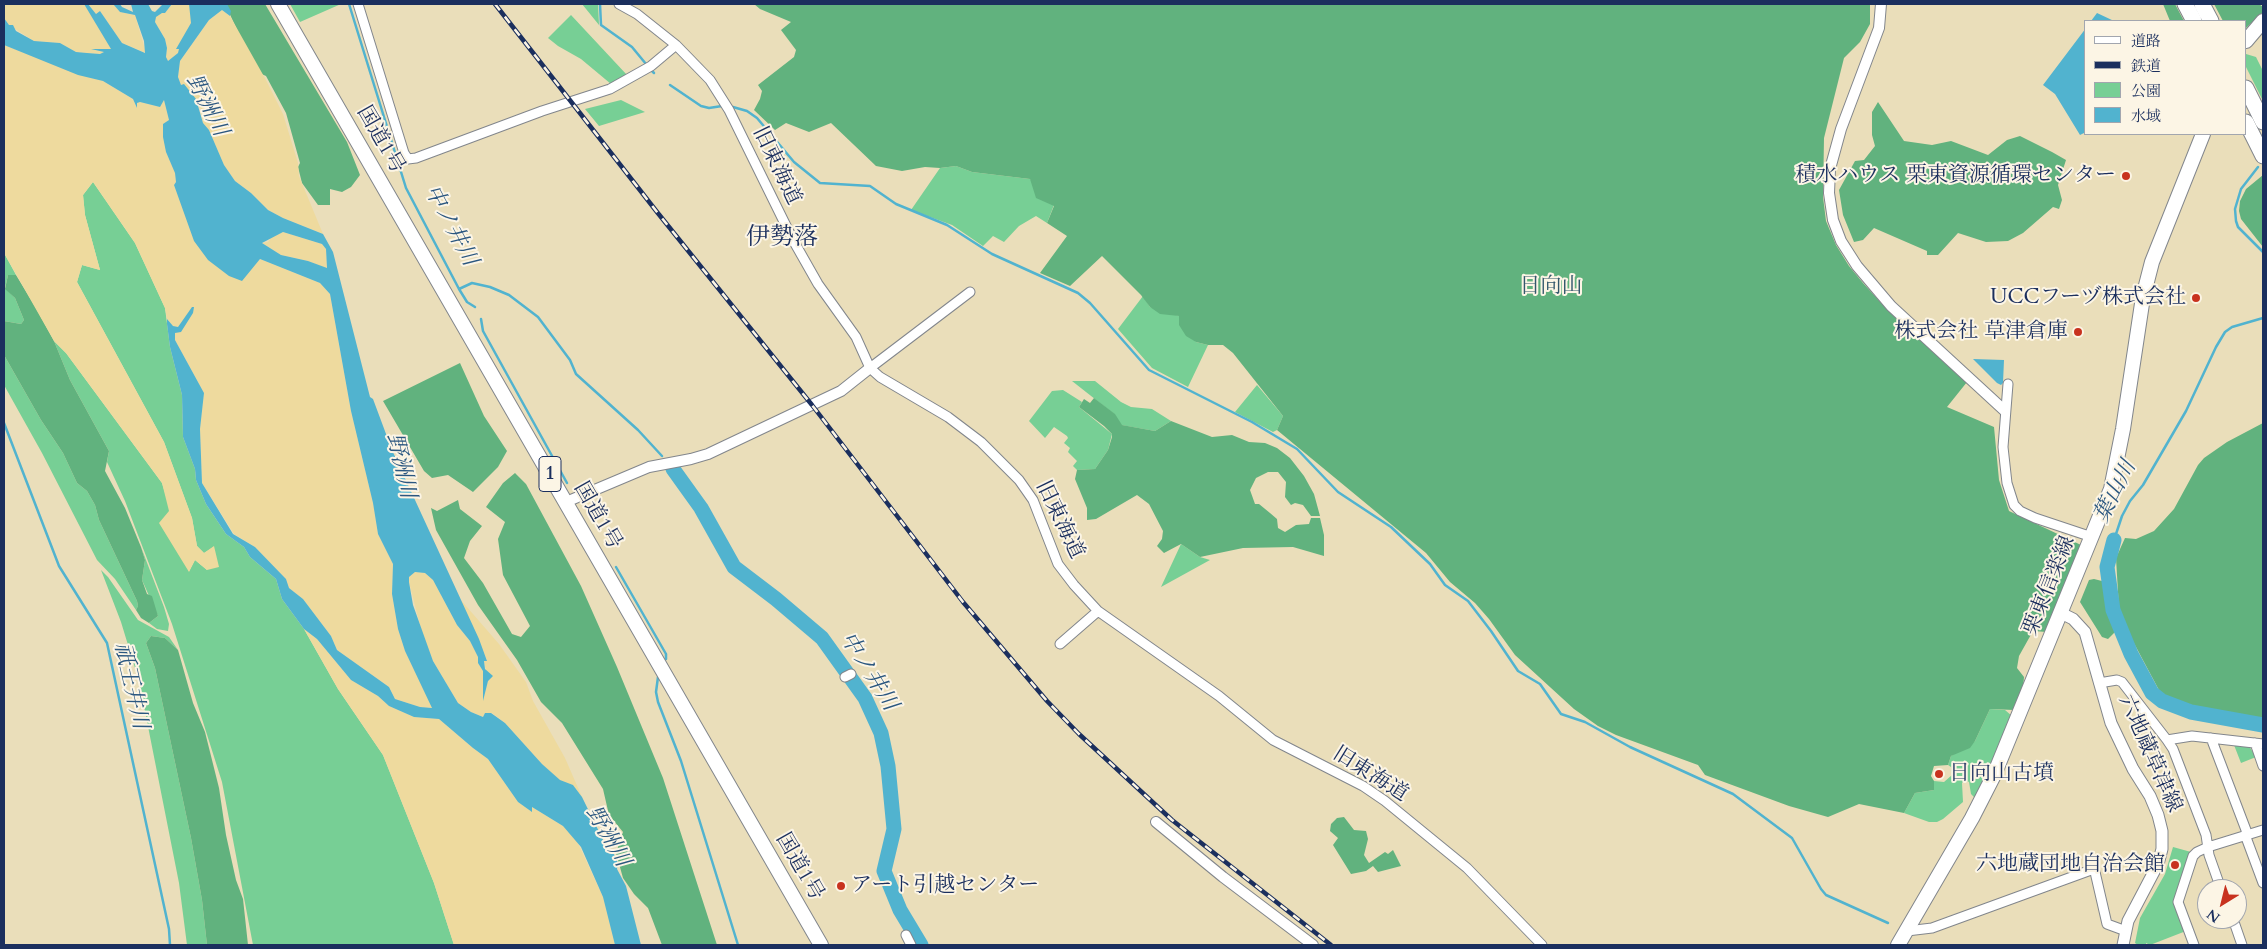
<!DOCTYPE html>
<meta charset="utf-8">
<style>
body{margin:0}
#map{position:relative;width:2267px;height:949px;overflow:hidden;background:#eadeba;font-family:Cardo,"Noto Serif JP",serif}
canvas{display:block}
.frame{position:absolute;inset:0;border:5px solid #1b2f5e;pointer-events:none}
.legend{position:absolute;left:2084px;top:20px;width:162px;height:115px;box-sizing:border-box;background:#fcf5e5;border:1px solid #a2a6af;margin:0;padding:6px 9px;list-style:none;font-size:15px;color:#1b2f5e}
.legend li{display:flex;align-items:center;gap:10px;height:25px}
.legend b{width:25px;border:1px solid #a2a6af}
.north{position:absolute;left:2197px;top:879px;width:50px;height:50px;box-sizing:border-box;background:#fcf5e5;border:1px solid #a2a6af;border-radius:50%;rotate:216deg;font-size:14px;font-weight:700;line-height:20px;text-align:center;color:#1b2f5e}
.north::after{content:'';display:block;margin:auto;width:18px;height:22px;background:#c8321e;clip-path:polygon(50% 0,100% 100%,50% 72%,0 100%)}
</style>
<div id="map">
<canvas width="2267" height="949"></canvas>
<div class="frame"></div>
<ul class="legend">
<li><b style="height:6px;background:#fff"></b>道路</li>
<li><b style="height:6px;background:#1b2f5e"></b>鉄道</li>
<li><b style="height:14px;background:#77cf95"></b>公園</li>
<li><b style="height:14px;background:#51b3cf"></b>水域</li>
</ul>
<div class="north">N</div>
</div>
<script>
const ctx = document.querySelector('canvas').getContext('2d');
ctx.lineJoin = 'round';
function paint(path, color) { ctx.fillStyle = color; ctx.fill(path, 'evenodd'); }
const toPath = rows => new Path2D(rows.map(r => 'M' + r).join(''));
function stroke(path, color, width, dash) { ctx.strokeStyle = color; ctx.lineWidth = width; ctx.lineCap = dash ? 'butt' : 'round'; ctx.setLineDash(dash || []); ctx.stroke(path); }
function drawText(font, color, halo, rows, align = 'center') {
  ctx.font = font + ' Cardo,"Noto Serif JP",serif'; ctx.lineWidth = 4; ctx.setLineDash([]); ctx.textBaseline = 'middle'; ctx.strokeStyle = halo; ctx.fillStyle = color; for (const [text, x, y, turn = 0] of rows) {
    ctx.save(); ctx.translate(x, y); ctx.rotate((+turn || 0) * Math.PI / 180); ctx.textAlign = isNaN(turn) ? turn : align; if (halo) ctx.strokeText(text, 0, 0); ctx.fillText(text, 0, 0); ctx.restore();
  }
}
paint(toPath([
 [290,4,341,4,300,22],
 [582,4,598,4,599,25],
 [571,15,627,75,611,84,581,59,558,46,548,38],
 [2246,54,2256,57,2263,71,2263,101,2246,67],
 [621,100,645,112,599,126,585,109],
 [956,166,972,172,1030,179,1054,205,1047,223,1036,216,1019,226,1004,242,993,236,983,246,952,225,911,210,940,168],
 [93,182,135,243,165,308,170,347,182,395,183,437,195,469,196,480,206,504,226,534,244,547,250,557,276,579,282,599,304,629,338,689,383,755,434,883,454,945,253,945,222,782,172,624,125,501,107,462,109,451,70,380,54,341,66,353,162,483,189,571,195,560,207,570,214,547,204,553,197,546,192,518,164,442,77,282,82,265,100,270,85,215,83,195],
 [4,253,16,275,8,275,5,288,15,298,24,320,21,324,4,321],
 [1143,296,1150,307,1179,316,1196,342,1208,345,1188,387,1152,368,1118,329],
 [4,355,41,420,63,453,77,483,87,491,95,505,99,520,137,601,138,606,136,610,115,579,97,560,42,453,4,385],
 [1072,381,1095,381,1121,402,1131,407,1152,409,1171,421,1155,431,1121,425,1114,414],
 [1257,385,1283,416,1277,430,1273,432,1235,412],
 [1063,390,1082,402,1079,407,1112,434,1108,450,1095,469,1077,470,1073,466,1077,461,1068,452,1070,448,1064,443,1068,438,1067,436,1054,427,1045,438,1029,421,1052,391],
 [1181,544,1200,557,1210,560,1161,587],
 [141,547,164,607,169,624,168,631,157,629,149,623,158,616,142,580,145,560],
 [101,570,108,577,138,620,169,637,178,650,165,638,151,636,146,643,155,668,191,838,202,900,207,945,187,945,179,883,139,681,121,622],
 [1990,709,2005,710,2012,716,1984,786,1974,797,1971,794,1969,782,1965,780,1962,783,1963,802,1943,819,1937,822,1929,822,1904,813,1915,793,1934,790,1934,781,1944,782,1952,775,1951,767,1948,765,1951,756,1975,741],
 [2234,745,2249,746,2256,757,2241,763],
 [2173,847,2191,852,2178,895,2186,931,2150,945,2146,943,2146,945,2138,945,2135,943,2140,918,2165,874]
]), '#77cf95');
paint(toPath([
 [225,4,265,4,347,142,360,175,351,187,342,192,330,189,330,205,318,205,302,183,298,167,300,163,286,113,266,76,257,72],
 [754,4,1870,4,1870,24,1860,42,1844,58,1824,138,1823,197,1826,221,1836,245,1849,266,1863,283,1883,305,1967,382,1947,407,1994,427,1999,480,2009,511,2081,545,2047,632,2033,631,2019,656,2017,668,2024,677,2023,689,2014,710,1990,709,1975,741,1970,748,1951,756,1948,765,1934,766,1931,776,1934,781,1934,790,1915,793,1904,813,1859,804,1828,817,1789,806,1705,775,1698,765,1616,735,1598,726,1574,709,1515,655,1489,619,1475,603,1450,582,1426,553,1277,430,1283,416,1233,353,1223,345,1208,345,1196,342,1186,336,1179,325,1179,316,1160,314,1150,307,1141,295,1102,256,1070,286,1040,273,1067,236,1047,223,1054,206,1036,198,1030,179,972,172,956,166,940,168,925,167,902,171,876,166,831,123,809,132,786,123,775,130,754,110,760,99,762,91,758,85,794,57,796,50,781,30,791,22,760,9],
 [2163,4,2175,4,2184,21,2170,21],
 [2214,4,2259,4,2263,7,2263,12,2246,28,2246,21,2223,21],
 [1878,102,1904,141,1932,145,1951,141,1988,155,2007,140,2020,136,2052,152,2066,160,2058,185,2062,200,2059,209,2053,207,2023,233,2008,241,1986,242,1958,233,1938,255,1927,255,1927,251,1874,228,1863,240,1854,242,1843,215,1839,190,1855,161,1864,160,1875,146,1872,135,1872,112],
 [2263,175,2263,247,2241,219,2239,211,2240,201,2246,189],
 [8,275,16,275,36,308,54,341,70,380,109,451,105,471,125,508,141,547,145,560,142,580,147,594,152,596,158,616,149,623,141,618,136,610,138,606,137,601,99,520,95,505,87,491,77,483,63,453,41,420,4,355,4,321,21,324,24,320,15,298,5,289],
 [460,363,484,416,507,451,498,467,473,492,448,475,432,478,424,471,383,401],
 [1094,398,1115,414,1122,425,1155,431,1171,421,1212,437,1232,435,1249,442,1265,443,1277,448,1290,458,1304,476,1314,494,1320,516,1311,516,1303,505,1295,503,1291,505,1285,497,1286,482,1278,472,1268,472,1256,478,1250,490,1255,504,1259,504,1270,513,1277,519,1278,528,1285,532,1296,525,1309,524,1311,518,1320,518,1324,535,1324,556,1293,547,1243,548,1200,557,1181,544,1164,553,1157,546,1162,539,1163,531,1149,504,1137,495,1096,519,1087,520,1087,508,1075,479,1077,470,1095,469,1108,450,1112,437,1112,434,1104,426,1079,407,1084,399,1090,403],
 [2263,423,2263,721,2226,715,2174,703,2160,692,2128,632,2119,609,2116,558,2125,538,2136,539,2154,531,2174,509,2198,465,2204,458,2227,442],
 [515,473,526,484,581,586,617,667,663,778,717,945,662,945,648,908,634,894,623,878,616,853,623,832,609,815,603,789,562,723,541,702,517,660,478,605,436,530,431,508,437,511,458,500,460,509,482,526,470,541,464,558,483,583,512,634,521,637,530,626,503,575,498,539,505,522,486,507,503,483],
 [2094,579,2102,581,2109,612,2116,631,2108,639,2102,637,2080,602,2089,580],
 [151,636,165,638,178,650,193,703,205,732,219,788,226,835,236,880,243,899,248,945,207,945,202,900,191,838,155,668,146,643],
 [1344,817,1354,830,1366,831,1368,839,1364,855,1369,863,1385,852,1388,854,1393,850,1401,866,1378,872,1373,866,1366,871,1351,874,1333,845,1338,838,1330,831,1331,824,1337,818]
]), '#61b27e');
paint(toPath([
 [4,4,84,4,112,49,95,50,104,52,100,54,87,53,76,52,60,43,34,41,9,25,4,18],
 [88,4,113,4,120,12,135,15,146,53,122,43,100,11,96,14],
 [172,4,189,4,192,23,177,49,180,49,178,53,168,61,166,57,167,48,165,39,155,22,155,17,162,13,165,13],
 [222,10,230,16,266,80,283,114,298,163,299,176,323,234,283,218,268,210,251,193,235,181,224,165,209,130,203,123,201,109,181,85,178,77,180,61,209,20],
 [4,45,78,74,103,81,133,99,137,108,137,103,140,102,160,107,164,100,169,120,167,124,166,152,175,172,176,182,174,185,177,193,251,268,260,259,320,283,330,294,351,411,373,503,378,534,393,564,392,594,398,629,405,651,433,708,420,707,395,699,389,687,337,650,331,636,303,599,289,588,286,579,255,547,234,534,202,483,200,429,204,393,175,340,175,333,192,307,178,328,173,326,167,319,165,308,135,243,93,182,83,195,85,215,100,270,82,265,77,282,164,442,192,518,197,546,204,553,214,546,219,567,207,570,195,560,189,572,159,523,169,511,162,483,66,353,54,341,4,253],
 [283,232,322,244,326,249,327,269,308,261,281,255,262,243,268,242,272,236],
 [415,572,425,573,433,580,457,625,470,641,478,657,478,663,483,671,483,700,488,681,484,661,487,660,460,599,499,644,526,682,533,701,565,758,582,797,573,785,560,781,542,764,505,723,492,713,485,713,483,717,471,712,458,703,433,661,423,637,409,582,409,577],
 [304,629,317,639,351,680,378,696,389,706,414,717,439,719,473,748,488,759,518,802,531,811,530,807,532,807,563,826,577,841,603,897,615,945,454,945,434,883,383,755,338,689]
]), '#eeda9e');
paint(toPath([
 [84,4,88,4,96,14,100,11,122,43,145,53,144,41,135,15,120,12,113,4,120,4,122,7,133,12,131,4,148,4,152,11,155,12,163,4,172,4,165,13,162,13,156,17,155,22,165,39,167,48,166,57,168,61,178,53,179,49,176,49,191,23,189,4,227,4,231,11,230,16,222,10,209,20,180,61,178,77,181,85,184,84,196,99,203,123,209,130,224,165,235,181,251,193,268,210,283,218,323,234,333,252,370,397,373,399,392,450,479,639,487,661,484,661,485,669,493,676,488,681,483,701,483,671,478,663,478,657,470,641,457,625,433,580,425,573,415,572,409,577,409,582,413,605,433,661,458,703,471,712,483,717,485,713,491,713,505,723,542,764,560,780,573,785,582,797,609,852,613,852,618,863,617,869,626,886,641,945,615,945,603,897,581,847,563,826,532,807,532,812,518,802,488,759,473,748,439,719,414,717,389,706,378,696,351,680,317,639,304,629,282,599,276,579,250,557,244,547,226,534,206,504,196,480,195,469,183,437,182,395,170,347,167,324,167,319,173,326,178,327,192,307,194,307,193,313,181,332,175,333,175,340,204,393,200,429,202,483,233,534,255,547,286,579,289,588,303,599,331,636,337,650,389,687,395,699,420,707,432,708,405,651,398,629,392,594,393,564,378,534,373,503,351,411,330,294,320,283,260,259,242,281,229,276,208,260,194,241,174,185,176,182,175,173,166,152,163,137,163,124,169,120,164,100,160,107,140,102,137,103,137,108,133,99,103,81,78,75,4,45,4,18,9,25,13,25,16,31,34,41,60,43,76,52,87,53,100,54,104,52,91,49,111,49],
 [283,232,322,244,326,249,327,268,308,261,281,255,262,243],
 [2097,13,2114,21,2115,21,2091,21],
 [2086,28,2086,132,2080,135,2055,94,2043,85],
 [1973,359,2004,360,2003,383,2001,385,1997,383]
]), '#51b3cf');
stroke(toPath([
 [349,4,406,188,459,289,472,283,490,287,509,295,538,317,570,360,576,374,638,430,662,456],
 [600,4,601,25,632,47,646,64],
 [652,71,654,73],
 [670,85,701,106,709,108,722,106],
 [733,107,747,111,757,118,794,162,820,183,870,186,896,204,947,225,992,254,1078,293,1090,303,1149,370,1252,422,1297,449,1338,492,1391,527,1430,564,1445,585,1468,601,1491,631,1518,671,1540,684,1561,714,1585,722,1630,747,1733,794,1792,838,1821,889,1826,895,1888,923],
 [2258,167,2241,189,2235,209,2236,221,2238,227,2263,252],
 [459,289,467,302,475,307],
 [481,319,483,331,567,483],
 [4,423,59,566,107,643,169,929,170,945],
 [2114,540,2122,516,2130,501,2143,485,2186,411,2216,347,2225,332,2232,327,2263,318],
 [616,567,666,654,666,659],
 [658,677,656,692,658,702,681,761,738,945]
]), '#51b3cf', 2.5);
stroke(toPath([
 [673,469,701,508,734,567,776,599,822,638,865,698,881,733,888,766,894,829,884,871,900,910,921,945],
 [2114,540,2107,567,2113,610,2131,654,2152,693,2162,701,2191,712,2263,725]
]), '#51b3cf', 15);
const minor = toPath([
 [358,4,404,153,408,159,416,158,542,111,610,89,651,66,676,45],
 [619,4,637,14,676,45,710,80,729,110,793,240,818,284,856,337,870,368,880,377,948,417,981,442,1019,480,1033,500,1058,564,1074,585,1098,611,1219,696,1273,740,1363,786,1385,801,1467,868,1542,945],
 [870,368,970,292],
 [2008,384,2003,447,2007,483,2014,505,2020,511,2035,518,2092,537],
 [1060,644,1098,611],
 [845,677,851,674],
 [2099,683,2117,680,2122,682,2167,740,2192,736,2263,744],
 [2211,738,2246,830,2247,840,2263,883],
 [2167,740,2173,749,2206,835,2209,855,2221,889],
 [2255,743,2263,766],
 [2233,919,2242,945],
 [1907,931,1932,928,2091,870,2095,872,2107,924,2126,931],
 [906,935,911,945],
 [2194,945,2178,902,2193,856,2197,852,2208,847,2263,830]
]);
const tertiary = toPath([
 [1881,4,1879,28,1841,129,1830,169,1829,193,1833,220,1841,241,1857,266,1891,306,2005,411],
 [566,502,649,467,691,459,708,454,841,391,870,368],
 [1156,822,1223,877,1313,945]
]);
const secondary = toPath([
 [2061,613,2073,619,2085,632,2111,723,2133,769,2150,796,2158,815,2162,831,2162,849,2158,864,2128,921,2123,945]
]);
const primary = toPath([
 [2246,41,2263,21],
 [1898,945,1972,818,1994,775,2111,489,2123,429,2143,297,2152,262,2203,134]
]);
const trunk = toPath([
 [278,4,821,945]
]);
const motorway = toPath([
 [2185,4,2194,21],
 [2202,4,2211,21],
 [2246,88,2263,122],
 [2246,122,2263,156]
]);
stroke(minor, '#82868c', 11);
stroke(tertiary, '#82868c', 12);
stroke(secondary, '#82868c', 13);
stroke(primary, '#82868c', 16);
stroke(trunk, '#82868c', 16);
stroke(motorway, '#82868c', 17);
stroke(minor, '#fff', 9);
stroke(tertiary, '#fff', 10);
stroke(secondary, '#fff', 11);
stroke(primary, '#fff', 14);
stroke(trunk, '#fff', 14);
stroke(motorway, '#fff', 15);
const rail = toPath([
 [495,4,657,212,812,405,963,602,1047,701,1079,734,1172,820,1331,945]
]);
stroke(rail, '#1b2f5e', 4.5);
stroke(rail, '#fcf5e5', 2.5, [8]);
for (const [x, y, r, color] of [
 [2126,176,5,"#c8321e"],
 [2196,298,5,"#c8321e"],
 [2078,332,5,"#c8321e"],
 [1939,774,5,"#c8321e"],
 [2175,865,5,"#c8321e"],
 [841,886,5,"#c8321e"]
]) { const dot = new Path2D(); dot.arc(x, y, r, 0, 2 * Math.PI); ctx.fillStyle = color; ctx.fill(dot); stroke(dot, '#fcf5e5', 2); }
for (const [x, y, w] of [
 [550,474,22]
]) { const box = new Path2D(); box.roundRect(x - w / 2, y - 17.5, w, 35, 4); ctx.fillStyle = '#fcf5e5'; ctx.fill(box); stroke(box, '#1b2f5e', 1); }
drawText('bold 20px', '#1b2f5e', null, [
 ["1",550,474]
]);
drawText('21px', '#1b2f5e', '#fcf5e5', [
 ["国道1号",380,140,60],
 ["旧東海道",776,166,64],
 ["国道1号",597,516,60],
 ["旧東海道",1059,520,64],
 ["栗東信楽線",2050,586,-68],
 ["六地蔵草津線",2149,754,66],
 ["旧東海道",1370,775,32],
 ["国道1号",799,867,60]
]);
drawText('21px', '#1b2f5e', '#fcf5e5', [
 ["積水ハウス 栗東資源循環センター",2116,176],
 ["UCCフーヅ株式会社",2186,298],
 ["株式会社 草津倉庫",2068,332],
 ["日向山古墳",1949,774,"left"],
 ["六地蔵団地自治会館",2165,865],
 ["アート引越センター",851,886,"left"]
], 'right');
drawText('21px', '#32576c', '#fcf5e5', [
 ["日向山",1551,287]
]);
drawText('italic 22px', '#2b5780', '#fcf5e5', [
 ["野洲川",206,106,63],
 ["中ノ井川",450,226,62],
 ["野洲川",400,466,77],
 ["葉山川",2116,492,-63],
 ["中ノ井川",868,672,58],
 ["祇王井川",130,686,77],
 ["野洲川",607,837,60]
]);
drawText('24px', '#1b2f5e', '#fcf5e5', [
 ["伊勢落",782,238]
]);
</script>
